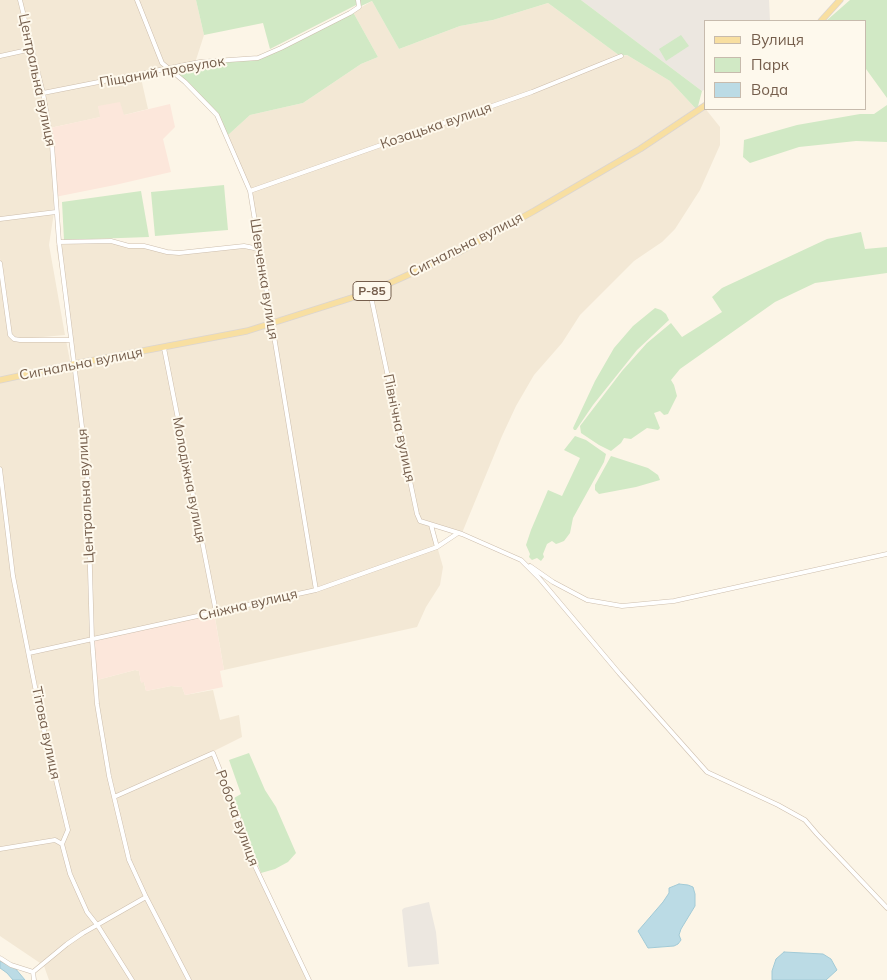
<!DOCTYPE html>
<meta charset="utf-8">
<style>
body{margin:0}
#map{position:relative;width:887px;height:980px;overflow:hidden;background:#fcf5e7;font-family:Mulish,sans-serif}
canvas{display:block}
.legend{position:absolute;left:704px;top:20px;width:162px;height:90px;box-sizing:border-box;background:#fef9ed;border:1px solid #c7bbad;margin:0;padding:6px 9px;list-style:none;font-size:15px;color:#755e4c}
.legend li{display:flex;align-items:center;gap:10px;height:25px}
.legend b{width:25px;border:1px solid #c7bbad}
</style>
<div id="map">
<canvas width="887" height="980"></canvas>
<ul class="legend">
<li><b style="height:6px;background:#f8dfa1"></b>Вулиця</li>
<li><b style="height:14px;background:#d1e9c5"></b>Парк</li>
<li><b style="height:14px;background:#bbdbe5"></b>Вода</li>
</ul>
</div>
<script>
const ctx = document.querySelector('canvas').getContext('2d');
ctx.lineJoin = 'round';
function paint(path, color) { ctx.fillStyle = color; ctx.fill(path, 'evenodd'); }
const toPath = rows => new Path2D(rows.map(r => 'M' + r).join(''));
function stroke(path, color, width, dash) { ctx.strokeStyle = color; ctx.lineWidth = width; ctx.lineCap = dash ? 'butt' : 'round'; ctx.setLineDash(dash || []); ctx.stroke(path); }
function drawText(font, color, halo, rows, align = 'center') {
  ctx.font = font + ' Mulish,sans-serif'; ctx.lineWidth = 4; ctx.setLineDash([]); ctx.textBaseline = 'middle'; ctx.strokeStyle = halo; ctx.fillStyle = color; for (const [text, x, y, turn = 0] of rows) {
    ctx.save(); ctx.translate(x, y); ctx.rotate((+turn || 0) * Math.PI / 180); ctx.textAlign = isNaN(turn) ? turn : align; if (halo) ctx.strokeText(text, 0, 0); ctx.fillText(text, 0, 0); ctx.restore();
  }
}
paint(toPath([
 [0,0,19,0,43,93,52,145,54,212,49,245,65,335,21,339,66,340,70,361,0,379,0,266,6,305,0,258],
 [20,0,196,0,204,35,195,63,140,74,148,109,124,115,98,106,101,117,50,128],
 [372,1,399,49,460,26,493,20,548,3,620,56,532,91,324,165,532,92,627,55,670,81,697,110,640,149,534,211,461,250,395,281,461,251,535,212,640,150,704,107,720,127,720,145,700,190,675,229,662,242,634,261,580,315,562,343,534,375,516,406,502,436,462,533,431,525,443,567,440,585,426,607,417,627,224,670,214,612,30,653,13,576,0,464,0,381,76,366,74,364,76,363,56,245,111,242,129,246,144,246,167,252,178,253,244,246,259,249,250,191,227,136,250,115,303,103,361,64,378,57,353,12],
 [0,476,12,576,67,830,62,844,55,840,0,848],
 [92,639,94,680,108,777,128,861,145,897,98,925,88,911,71,873,63,844,68,830,43,722,30,654],
 [135,670,139,671,141,682,144,682,146,691,171,686,182,687,185,695,213,690,220,720,239,715,242,737,212,752,115,795,98,704,97,680],
 [212,754,229,796,252,863,308,980,190,980,147,897,130,860,115,797],
 [55,841,62,845,70,874,87,912,97,925,66,943,43,965,0,936,0,849],
 [145,898,188,980,133,980,99,926],
 [98,926,132,980,49,980,44,966,67,944]
]), '#f3e8d5');
paint(toPath([
 [120,102,124,115,170,104,175,127,163,139,171,172,115,185,55,197,50,128,100,117,98,106],
 [214,613,224,670,220,671,223,687,185,695,182,687,171,686,146,691,144,682,141,683,139,671,135,670,97,680,93,639]
]), '#fce7db');
paint(toPath([
 [581,0,769,0,770,21,706,21,706,89,702,91],
 [429,902,436,932,439,964,408,967,402,910,404,908]
]), '#ece7e0');
paint(toPath([
 [196,0,357,0,358,4,270,49,263,23,204,35],
 [358,0,581,0,702,91,697,110,670,81,627,55,620,56,548,3,493,20,460,26,399,49,372,1,359,7],
 [850,0,887,0,887,98,866,69,866,21,826,21],
 [353,12,378,57,361,64,303,103,250,115,227,136,218,115,170,69,200,63,258,58],
 [681,35,689,46,666,61,659,49],
 [887,105,887,142,856,141,799,147,750,163,743,157,744,140,797,125,860,114,874,114],
 [224,185,228,230,155,236,151,192],
 [141,191,149,237,64,240,62,202],
 [861,232,865,249,887,247,887,273,815,283,775,302,680,369,671,380,674,385,677,396,668,414,664,415,660,411,654,413,660,428,658,430,647,428,631,439,624,438,621,443,611,451,599,445,581,433,580,426,622,371,647,343,671,323,682,337,722,312,712,297,722,288,827,239],
 [655,308,661,310,666,314,669,320,637,350,593,405,576,430,574,430,573,428,595,381,614,348,633,326],
 [575,436,586,440,606,454,604,462,573,518,570,533,564,541,559,543,556,544,552,541,547,544,543,554,544,557,541,561,537,558,532,560,529,557,530,554,526,545,531,530,548,490,562,496,580,458,564,450],
 [611,456,648,468,658,475,660,480,636,487,599,494,595,490,595,485],
 [249,753,265,790,276,807,296,853,288,862,275,869,261,873,234,798,241,794,229,760]
]), '#d1e9c5');
const water = toPath([
 [679,884,688,885,693,887,695,894,695,906,681,929,679,935,681,940,678,944,674,946,648,948,638,931,663,902,669,893,669,888,679,884],
 [784,952,823,954,831,959,837,970,826,980,772,980,772,971,776,959,784,952],
 [0,961,15,968,25,980,13,980,7,973,0,968,0,961]
]);
paint(water, '#bbdbe5');
stroke(water, '#a2cad6', 1);
const street = toPath([
 [20,0,43,93,52,145,59,242,87,467,92,639,97,704,109,776,129,860,146,897,189,980],
 [137,0,162,63,185,82,217,115,250,191,316,590],
 [0,56,32,49],
 [43,93,200,62,258,58,281,48,350,13,359,7,358,0],
 [250,191,532,92,621,56],
 [0,219,56,212],
 [59,242,111,241,129,246,144,246,167,252,179,253,244,246,259,249],
 [0,263,10,335,14,339,20,340,71,340],
 [370,292,417,514,420,521,462,534,521,560,539,578,619,673,707,772,778,805,805,820,817,834,887,908],
 [164,348,216,612],
 [0,469,13,576,42,722,68,830,62,844,70,874,87,912,98,926,132,980],
 [431,525,437,547],
 [530,566,553,582,587,600,622,606,674,601,887,554],
 [29,653,316,590,437,547,458,533],
 [114,797,213,753,230,795,253,862,309,980],
 [0,849,55,840,62,844],
 [0,958,11,965,33,972],
 [33,972,67,944,83,933,146,897],
 [33,972,34,980]
]);
const primary = toPath([
 [821,21,840,0],
 [0,380,74,364,247,331,370,292,461,251,534,211,640,149,706,105]
]);
stroke(street, '#cdbead', 5);
stroke(primary, '#dbd5d0', 7);
stroke(street, '#fff', 4);
stroke(primary, '#f8dfa1', 5.5);
for (const [x, y, w] of [
 [372,291,38]
]) { const box = new Path2D(); box.roundRect(x - w / 2, y - 9.5, w, 19, 4); ctx.fillStyle = '#fef9ed'; ctx.fill(box); stroke(box, '#755e4c', 1); }
drawText('bold 12px', '#755e4c', null, [
 ["Р-85",372,291]
]);
drawText('14px', '#755e4c', '#fef9ed', [
 ["Піщаний провулок",162,72,-10],
 ["Центральна вулиця",37,80,78],
 ["Козацька вулиця",436,126,-19],
 ["Сигнальна вулиця",466,245,-27],
 ["Шевченка вулиця",264,279,81],
 ["Сигнальна вулиця",81,364,-11],
 ["Північна вулиця",399,428,78],
 ["Молодіжна вулиця",189,480,79],
 ["Центральна вулиця",86,496,-93],
 ["Сніжна вулиця",248,605,-13],
 ["Тітова вулиця",46,733,78],
 ["Робоча вулиця",237,818,70]
]);
</script>
